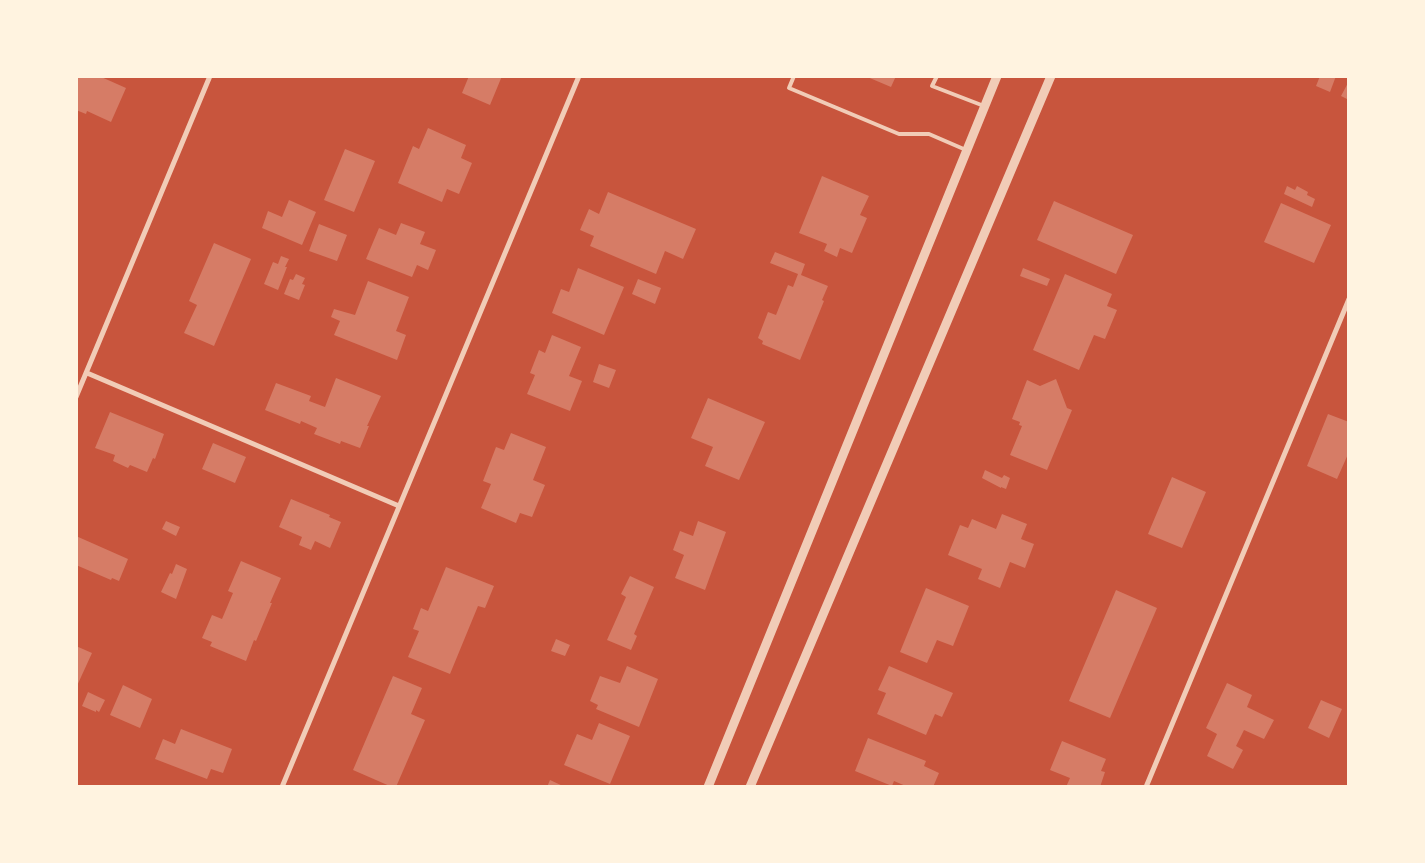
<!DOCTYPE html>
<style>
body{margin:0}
#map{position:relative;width:1425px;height:863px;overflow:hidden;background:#c8553d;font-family:"PT Sans Narrow",sans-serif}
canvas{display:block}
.frame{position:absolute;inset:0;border:78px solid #fff3e0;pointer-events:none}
</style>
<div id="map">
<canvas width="1425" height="863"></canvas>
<div class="frame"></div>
</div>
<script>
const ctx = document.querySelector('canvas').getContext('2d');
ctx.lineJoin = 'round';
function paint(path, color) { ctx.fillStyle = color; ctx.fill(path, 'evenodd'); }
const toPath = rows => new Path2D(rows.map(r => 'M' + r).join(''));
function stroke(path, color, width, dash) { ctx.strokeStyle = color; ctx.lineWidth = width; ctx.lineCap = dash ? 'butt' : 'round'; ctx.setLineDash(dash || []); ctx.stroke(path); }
paint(toPath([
 [76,76,99,76,126,88,111,122,87,111,86,114,76,110],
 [469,76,502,76,490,105,462,93],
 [865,76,896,76,891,87],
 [1320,76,1336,76,1330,92,1316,86],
 [1349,81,1349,100,1341,96],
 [428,128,466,145,461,158,472,163,459,194,447,189,442,202,398,183,413,146,419,149],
 [345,149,375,161,354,212,324,200],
 [822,176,869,196,860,215,867,218,852,253,840,248,837,257,824,251,827,244,799,233],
 [1287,186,1295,190,1297,186,1308,192,1307,195,1315,199,1312,207,1284,194],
 [608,192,696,229,683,259,665,251,656,274,590,246,594,236,580,230,589,209,599,214],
 [289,200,316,212,302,245,262,228,268,211,282,217],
 [1054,201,1133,235,1116,274,1037,240],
 [1281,203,1331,225,1314,263,1264,242],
 [401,223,425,232,420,244,436,250,428,270,417,265,412,277,366,259,379,228,396,235],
 [319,224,347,235,337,261,309,251],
 [214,243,251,259,214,346,184,333,197,305,189,301],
 [775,252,805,264,801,275,828,286,822,300,824,301,800,360,762,344,763,341,758,338,768,312,776,315,788,285,793,287,798,274,770,263],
 [281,256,289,259,285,267,287,267,278,290,264,284,273,262,278,264],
 [578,268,624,287,604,335,552,313,561,289,569,292],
 [1023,268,1050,279,1047,286,1020,276],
 [296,274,305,278,302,284,305,285,299,300,284,294,290,279,293,280],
 [1065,274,1112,294,1107,306,1117,310,1105,339,1094,335,1079,370,1033,350],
 [638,279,661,288,655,304,632,294],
 [368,281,409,297,396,331,406,335,397,360,334,335,340,321,331,317,334,309,355,315],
 [552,335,581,347,569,376,582,381,570,411,527,394,535,375,530,373,539,350,545,353],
 [599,364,616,370,609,388,593,382],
 [336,378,381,396,367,426,369,426,360,448,341,441,340,444,314,434,317,428,301,421,300,424,265,410,276,383,311,396,309,401,325,407],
 [1056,379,1067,408,1072,410,1047,470,1010,455,1022,426,1019,425,1020,422,1012,419,1027,380,1040,386],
 [708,398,765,422,739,480,705,466,713,447,691,438],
 [110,412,164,434,155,459,153,458,147,472,130,465,128,468,113,461,115,455,95,448],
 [1328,414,1349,422,1349,452,1337,479,1307,466],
 [511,433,546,447,533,480,545,485,532,517,520,513,516,523,481,508,491,484,483,481,496,447,504,450],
 [213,443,246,457,235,483,202,469],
 [985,470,1002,478,1004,475,1010,478,1006,489,1001,487,1001,488,982,478],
 [1172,477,1206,492,1182,548,1148,534],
 [291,499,330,515,329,517,341,522,330,548,315,541,311,550,299,545,302,537,279,527],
 [1002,514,1027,524,1021,539,1034,544,1025,568,1010,562,1000,588,978,579,982,569,948,555,960,525,968,528,972,519,996,529],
 [166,521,180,527,176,536,162,529],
 [698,521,726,532,705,590,675,578,684,555,673,550,680,531,693,536],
 [76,536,128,559,119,581,112,578,111,580,76,565],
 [241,561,281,578,270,603,272,603,256,641,254,640,246,661,210,646,212,642,202,638,212,615,222,619,233,593,228,591],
 [176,564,187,569,176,599,161,592,170,573,172,574],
 [446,567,494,586,485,608,478,606,450,674,408,657,419,631,413,629,421,608,428,611],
 [630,576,654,587,634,634,637,636,631,650,607,640,626,597,621,594],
 [926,588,969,606,953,646,937,640,927,663,900,652],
 [1116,590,1157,608,1110,718,1069,701],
 [556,639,570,645,565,656,551,651],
 [76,646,92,653,76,688],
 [627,666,658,679,639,727,596,709,598,705,590,701,600,676,620,683],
 [889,666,953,693,942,717,935,714,926,735,877,714,886,693,878,690],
 [393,676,422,688,411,714,425,720,396,787,392,787,353,770],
 [1227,683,1252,695,1247,707,1274,720,1264,739,1244,730,1236,746,1243,750,1233,769,1207,756,1217,734,1206,728],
 [123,685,152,699,140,728,110,715],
 [88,692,105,700,99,712,96,710,96,712,82,706],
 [1321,700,1342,709,1329,738,1308,728],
 [599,723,630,736,610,784,564,765,577,734,592,740],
 [181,729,232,749,223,773,211,769,207,779,155,759,163,739,175,744],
 [868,738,926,761,924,766,939,773,933,787,908,787,894,781,892,786,855,771],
 [1062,741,1106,759,1101,771,1105,772,1100,787,1066,787,1070,778,1050,770],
 [550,780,565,787,547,787]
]), '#d67c66');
stroke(toPath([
 [794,76,789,88,899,134,929,134,966,150],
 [937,76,932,86,984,106]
]), '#f1ccb7', 4);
stroke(toPath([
 [87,373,399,506],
 [76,397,210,76],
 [282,787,579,76],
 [1146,787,1349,299]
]), '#f1ccb7', 5);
stroke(toPath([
 [708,787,997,76],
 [750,787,1051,76]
]), '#f1ccb7', 9);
</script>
